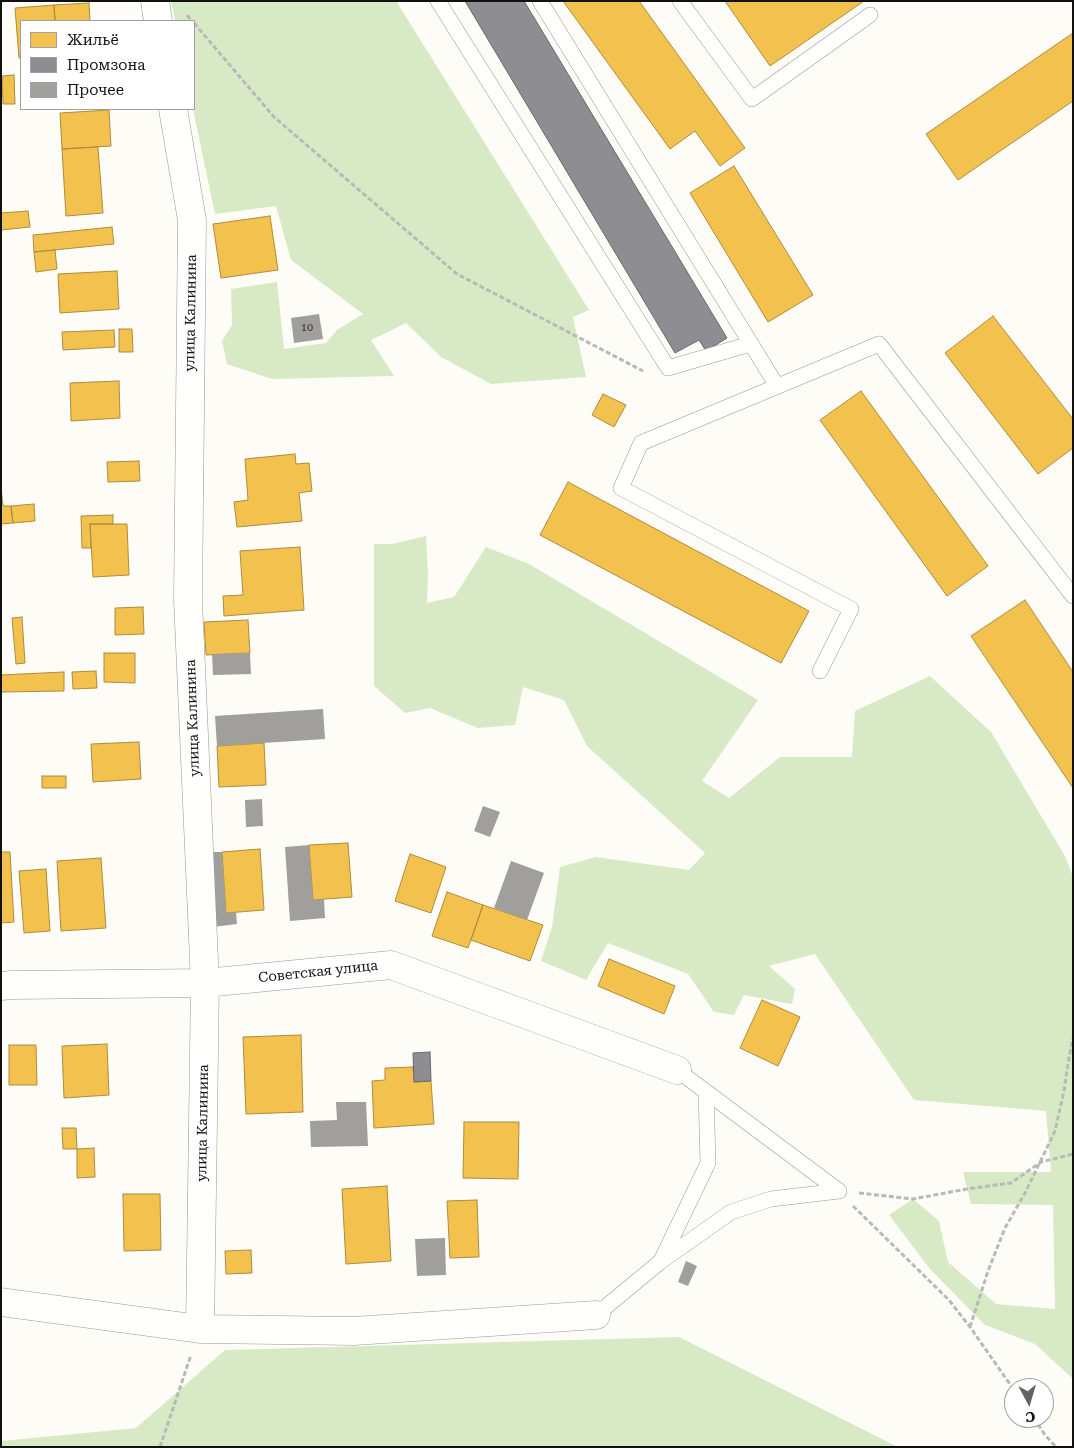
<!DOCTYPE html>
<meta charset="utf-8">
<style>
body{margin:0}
#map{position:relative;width:1074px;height:1448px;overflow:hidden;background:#fdfcf7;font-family:"Roboto Serif",serif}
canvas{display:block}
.frame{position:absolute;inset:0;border:2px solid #111;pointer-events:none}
.legend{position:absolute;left:20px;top:20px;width:175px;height:90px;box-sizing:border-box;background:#fff;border:1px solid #a0a0a0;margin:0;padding:6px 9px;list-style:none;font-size:15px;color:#111}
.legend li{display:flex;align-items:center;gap:10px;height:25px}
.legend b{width:25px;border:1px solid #a0a0a0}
.north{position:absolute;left:1004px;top:1378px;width:50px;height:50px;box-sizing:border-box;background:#fff;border:1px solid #a0a0a0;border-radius:50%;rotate:174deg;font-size:14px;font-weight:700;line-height:20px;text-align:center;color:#111}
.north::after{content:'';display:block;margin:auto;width:18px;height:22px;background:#646362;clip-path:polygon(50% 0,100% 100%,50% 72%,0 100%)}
</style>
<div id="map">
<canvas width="1074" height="1448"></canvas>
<div class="frame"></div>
<ul class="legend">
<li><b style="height:14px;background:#f2c14e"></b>Жильё</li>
<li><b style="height:14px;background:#8d8d92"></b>Промзона</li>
<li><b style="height:14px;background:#a19f9c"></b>Прочее</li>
</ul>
<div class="north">С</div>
</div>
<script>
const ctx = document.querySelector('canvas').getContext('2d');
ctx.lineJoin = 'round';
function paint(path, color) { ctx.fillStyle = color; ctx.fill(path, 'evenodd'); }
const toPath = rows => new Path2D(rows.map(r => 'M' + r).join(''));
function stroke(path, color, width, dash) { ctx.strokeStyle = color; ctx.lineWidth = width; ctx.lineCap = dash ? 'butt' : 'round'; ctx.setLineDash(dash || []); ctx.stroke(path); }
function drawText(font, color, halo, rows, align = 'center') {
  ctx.font = font + ' "Roboto Serif",serif'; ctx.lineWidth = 5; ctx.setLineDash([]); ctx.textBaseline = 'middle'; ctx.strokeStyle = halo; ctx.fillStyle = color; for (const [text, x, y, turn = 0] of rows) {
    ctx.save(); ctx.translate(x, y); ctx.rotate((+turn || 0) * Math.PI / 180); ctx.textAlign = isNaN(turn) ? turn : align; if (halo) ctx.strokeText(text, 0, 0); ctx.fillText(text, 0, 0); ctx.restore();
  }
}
paint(toPath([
 [171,1,396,1,589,310,573,317,586,377,491,384,441,357,406,323,371,340,394,376,272,379,227,364,222,341,232,325,231,289,277,282,284,349,326,343,337,330,363,314,291,260,276,206,215,214,193,109,194,21,175,21],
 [426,536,428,575,427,603,454,597,486,547,529,564,758,700,702,781,729,798,780,757,852,757,855,711,930,676,991,732,1065,856,1073,877,1073,1379,1035,1344,985,1325,930,1269,889,1215,913,1199,939,1221,948,1262,996,1304,1055,1309,1053,1205,971,1204,963,1172,1051,1172,1046,1111,914,1100,815,954,769,966,795,989,792,1004,744,995,734,1015,714,1012,688,974,608,943,586,980,541,961,552,927,560,867,596,857,689,870,705,853,587,746,564,700,523,687,515,725,478,728,430,708,405,713,374,686,374,544,392,544],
 [679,1337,898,1447,1,1447,1,1441,136,1428,225,1350]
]), '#d8eac5');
const homes = toPath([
 [563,1,639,1,745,148,720,166,695,131,670,149,563,1],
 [725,1,864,1,770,66,725,1],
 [89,3,90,21,55,21,54,5,89,3],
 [54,5,55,21,21,21,21,58,19,58,15,8,54,5],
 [1073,33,1073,101,958,180,926,134,1073,33],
 [14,75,15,104,3,104,2,76,14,75],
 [109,110,111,146,62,149,60,113,109,110],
 [98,147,103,213,66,216,62,149,98,147],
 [734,166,813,295,768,322,690,193,734,166],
 [28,211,30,227,1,230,1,213,28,211],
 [270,216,278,270,221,278,213,224,270,216],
 [112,227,114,244,34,252,33,235,112,227],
 [55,250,57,269,36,272,34,252,55,250],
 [117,271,119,309,60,313,58,274,117,271],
 [993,316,1073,419,1073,448,1038,474,945,353,993,316],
 [119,329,132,329,133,352,119,352,119,329],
 [114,330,115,347,63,350,62,332,114,330],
 [119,381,120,418,71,421,70,383,119,381],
 [861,391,988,566,947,596,820,420,861,391],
 [603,394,626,405,614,427,592,415,603,394],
 [295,454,296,464,309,463,312,491,299,493,302,521,237,527,234,502,248,500,245,459,295,454],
 [139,461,140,481,108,482,107,462,139,461],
 [568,482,809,611,781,663,540,535,568,482],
 [1,488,3,506,11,506,13,523,1,524,1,488],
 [34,504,35,521,13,523,11,506,34,504],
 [113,515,113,524,90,524,91,548,82,548,81,516,113,515],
 [90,524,127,524,129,575,93,577,90,524],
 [300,547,304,610,224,616,223,596,243,595,240,551,300,547],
 [1025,600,1073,672,1073,788,971,636,1025,600],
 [143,607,144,634,115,635,115,608,143,607],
 [22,617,25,663,16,664,12,618,22,617],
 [248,620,250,653,206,655,204,622,248,620],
 [104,653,135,653,135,683,104,682,104,653],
 [96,671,97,688,73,689,72,672,96,671],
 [64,672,64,691,1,692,1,675,64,672],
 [139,742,141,779,93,782,91,744,139,742],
 [264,743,266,785,219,787,217,746,264,743],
 [42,776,66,776,66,788,42,788,42,776],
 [348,843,352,897,313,900,309,845,348,843],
 [260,849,264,910,226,913,222,852,260,849],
 [1,852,10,852,14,922,1,923,1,852],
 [410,854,446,867,431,913,395,901,410,854],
 [101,858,106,928,61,931,57,861,101,858],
 [46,869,50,931,24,933,19,871,46,869],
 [447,892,483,905,468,948,432,936,447,892],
 [483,905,543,925,530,961,471,940,483,905],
 [609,959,675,986,664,1014,598,986,609,959],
 [762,1000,800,1017,778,1066,740,1048,762,1000],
 [301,1035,303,1112,246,1114,243,1037,301,1035],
 [107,1044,109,1095,64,1098,62,1046,107,1044],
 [9,1045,36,1045,37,1085,9,1085,9,1045],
 [413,1067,414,1082,431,1081,434,1124,374,1128,372,1081,385,1080,385,1068,413,1067],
 [464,1122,519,1122,518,1179,463,1178,464,1122],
 [62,1128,76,1128,77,1149,63,1149,62,1128],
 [94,1148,95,1177,77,1178,77,1149,94,1148],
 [387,1186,391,1261,346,1264,342,1189,387,1186],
 [123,1194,160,1194,161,1250,124,1251,123,1194],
 [477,1200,479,1257,450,1258,447,1201,477,1200],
 [251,1250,252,1273,226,1274,225,1251,251,1250]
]);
paint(homes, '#f2c14e');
stroke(homes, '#ae8c3c', 1);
const industry = toPath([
 [465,1,524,1,727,338,706,351,699,340,675,353,465,1],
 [430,1052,431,1081,414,1082,413,1053,430,1052]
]);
paint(industry, '#8d8d92');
stroke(industry, '#68686b', 1);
paint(toPath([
 [319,314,323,339,294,343,291,318],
 [250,653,251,674,213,675,212,654],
 [323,709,325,739,217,746,215,716],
 [262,799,263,826,246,827,245,800],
 [483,806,500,812,490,837,474,831],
 [309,845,313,900,324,899,325,918,290,921,285,847],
 [207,852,222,852,226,913,236,912,237,924,213,927],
 [511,861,544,873,527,920,494,908],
 [336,1102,366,1102,368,1146,311,1147,310,1121,337,1120],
 [445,1238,446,1275,417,1276,415,1239],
 [686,1261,697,1266,688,1286,678,1282]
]), '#a19f9c');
const lane = toPath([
 [438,1,668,368,750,344],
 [540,1,777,386],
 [680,1,752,99,870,15],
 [820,671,851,609,621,488,641,443,879,344,1073,596],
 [677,1070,839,1191],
 [661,1261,708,1163,706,1092],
 [596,1315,660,1262,731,1212,771,1199,839,1191]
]);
const street = toPath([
 [155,1,158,21],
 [173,109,192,220,188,600,205,983,200,1329],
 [1,986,12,985,205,983,391,965,677,1070],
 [1,1302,200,1329,354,1331,596,1315]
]);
stroke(lane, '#979795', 16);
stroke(street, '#979795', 29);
stroke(toPath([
 [187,15,192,21],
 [194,23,274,117,457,274,643,371],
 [859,1193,913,1199,967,1189,1011,1183,1041,1162,1073,1154],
 [853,1206,949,1300,970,1327,1014,1390],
 [970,1327,988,1271,1005,1228,1025,1193,1055,1131,1064,1091,1068,1063,1073,1038],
 [1034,1418,1045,1435,1056,1447],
 [160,1447,191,1355]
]), '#b9b9b8', 3, [5, 2.5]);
stroke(lane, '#fffffe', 15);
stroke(street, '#fffffe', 28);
drawText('11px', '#353434', null, [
 ["10",307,328]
]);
drawText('14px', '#111', '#fff', [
 ["улица Калинина",191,313,-89],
 ["улица Калинина",193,718,-92],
 ["Советская улица",318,972,-6],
 ["улица Калинина",203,1123,-89]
]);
</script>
